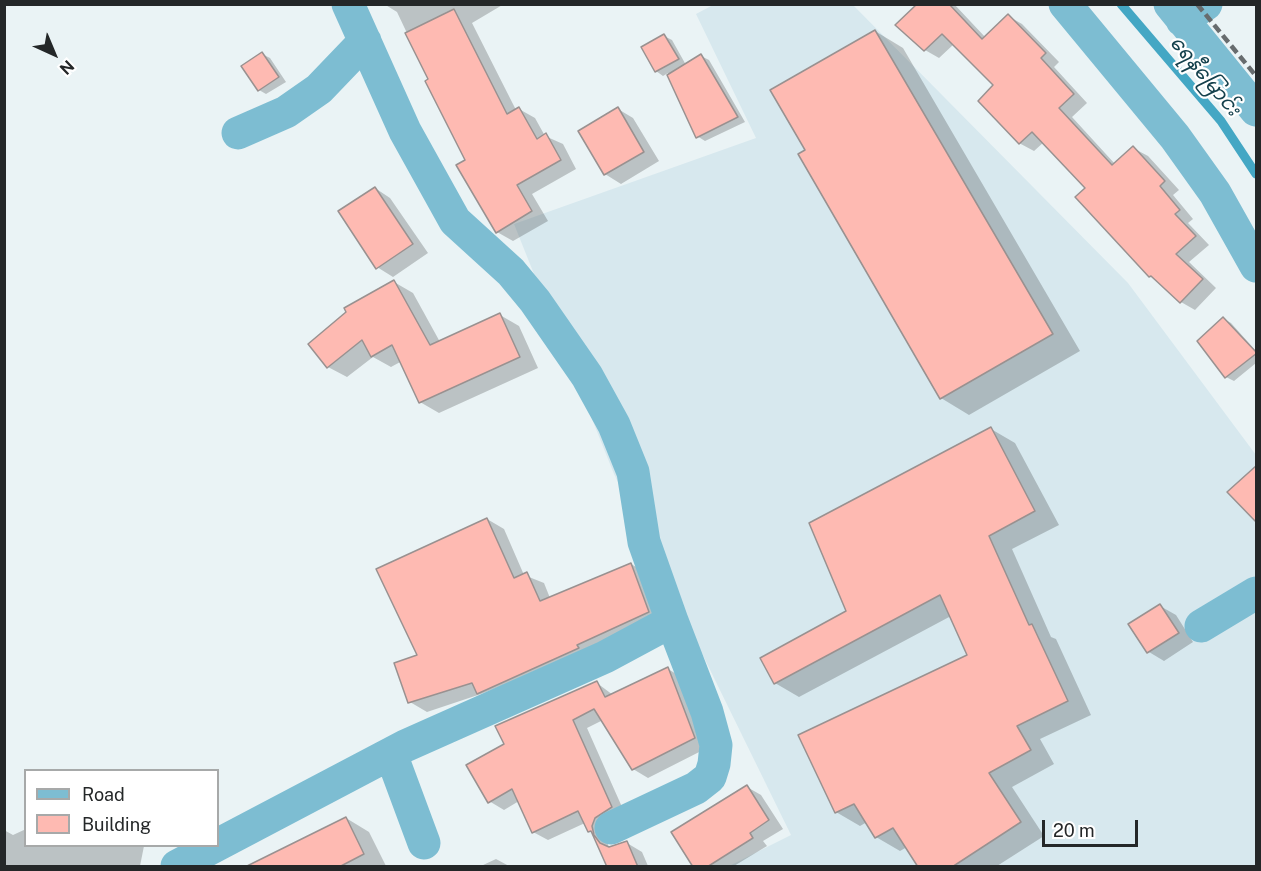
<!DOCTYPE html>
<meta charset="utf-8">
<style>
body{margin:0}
#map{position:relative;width:1261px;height:871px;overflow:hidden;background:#eaf3f5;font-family:"Public Sans",sans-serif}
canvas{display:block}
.frame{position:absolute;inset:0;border:6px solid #242728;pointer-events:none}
.legend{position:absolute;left:24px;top:769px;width:195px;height:78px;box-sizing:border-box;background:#fff;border:2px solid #a7a9a9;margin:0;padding:8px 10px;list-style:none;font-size:18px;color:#242728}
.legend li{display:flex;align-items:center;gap:12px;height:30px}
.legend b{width:30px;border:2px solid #a7a9a9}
.north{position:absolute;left:24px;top:24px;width:60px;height:60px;-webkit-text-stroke:4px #fff;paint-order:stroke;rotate:136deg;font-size:16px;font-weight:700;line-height:24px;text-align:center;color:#242728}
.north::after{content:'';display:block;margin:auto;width:21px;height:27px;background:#242728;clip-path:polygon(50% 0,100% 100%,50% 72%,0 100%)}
.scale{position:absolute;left:1042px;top:820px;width:96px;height:27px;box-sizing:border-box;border:3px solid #242728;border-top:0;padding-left:8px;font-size:18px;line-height:21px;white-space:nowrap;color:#242728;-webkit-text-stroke:4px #fff;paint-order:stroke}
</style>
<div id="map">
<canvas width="1261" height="871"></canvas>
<div class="frame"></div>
<ul class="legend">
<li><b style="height:8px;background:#7dbdd2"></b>Road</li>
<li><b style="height:16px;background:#febab2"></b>Building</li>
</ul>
<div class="north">N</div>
<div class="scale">20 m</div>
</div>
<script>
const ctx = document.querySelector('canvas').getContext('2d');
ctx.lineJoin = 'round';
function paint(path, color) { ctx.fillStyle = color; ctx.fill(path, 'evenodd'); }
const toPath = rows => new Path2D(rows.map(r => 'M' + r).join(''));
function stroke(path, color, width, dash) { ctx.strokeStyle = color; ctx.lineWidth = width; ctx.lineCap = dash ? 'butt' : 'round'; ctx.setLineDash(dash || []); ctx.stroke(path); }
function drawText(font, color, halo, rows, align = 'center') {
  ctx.font = font + ' "Public Sans","Noto Sans Myanmar",sans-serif'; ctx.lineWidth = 4.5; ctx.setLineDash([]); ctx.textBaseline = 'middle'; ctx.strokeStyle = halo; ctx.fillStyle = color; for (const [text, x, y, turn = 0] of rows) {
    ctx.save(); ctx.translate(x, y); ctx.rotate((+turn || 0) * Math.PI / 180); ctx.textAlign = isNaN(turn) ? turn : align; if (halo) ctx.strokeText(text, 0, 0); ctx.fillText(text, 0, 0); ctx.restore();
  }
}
paint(toPath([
 [713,5,853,5,1128,283,1256,455,1256,866,729,866,791,835,614,474,514,224,756,138,696,14]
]), '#d7e8ee');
paint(toPath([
 [384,4,504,4,472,23,516,110,519,109,535,118,545,136,563,144,576,169,532,194,548,221,513,241,497,232,467,160,397,12],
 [919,4,954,4,986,38,1008,16,1022,24,1059,62,1054,67,1087,103,1072,117,1115,164,1133,148,1148,156,1179,190,1173,195,1193,219,1188,223,1209,245,1189,262,1216,288,1195,310,1181,302,1150,276,1087,188,1044,142,1034,151,1019,143,995,85,954,44,939,58,925,50],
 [875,31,903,48,1080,351,969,415,941,398,801,155,808,151],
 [664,36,672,40,686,65,701,56,709,60,745,122,705,141,697,136,668,73,663,76,656,71],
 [262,54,270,58,286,82,266,94,259,90],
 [618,109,633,118,659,161,621,184,605,174,580,132],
 [375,188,390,198,428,253,393,277,377,267],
 [394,282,413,293,440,342,500,315,519,326,538,368,439,413,420,402,402,361,391,367,373,357,347,377,328,367],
 [1224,319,1231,323,1256,351,1256,363,1234,381,1226,377],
 [991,429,1015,443,1059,525,1012,549,1051,637,1056,639,1091,715,1040,739,1054,764,1012,787,1044,836,997,866,920,866,907,847,900,851,876,837,867,822,860,826,836,812,969,655,951,616,799,697,775,683,848,612],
 [487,519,504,529,524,575,544,583,550,598,631,564,648,574,665,622,481,694,427,712,410,702,419,655],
 [1160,606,1176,615,1193,642,1164,661,1149,652,1131,624],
 [668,669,683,678,709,747,648,778,633,769,603,720,587,728,626,816,607,835,608,845,610,848,627,843,642,852,648,866,608,866,594,833,585,823,548,840,533,832,519,801,504,810,489,801,506,745,597,683,613,695],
 [747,787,761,795,783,829,763,841,767,846,734,866,695,866],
 [346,818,369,832,386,866,249,866],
 [26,829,26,846,144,846,140,866,4,866,4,830,13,835],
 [496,859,509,866,481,866]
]), '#0003');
stroke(toPath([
 [1121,4,1221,121,1256,174]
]), '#44a7c4', 9);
const building = toPath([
 [917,4,949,4,982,39,1008,14,1046,53,1041,58,1074,94,1059,108,1112,165,1133,146,1165,181,1160,186,1180,210,1175,214,1196,236,1176,254,1203,279,1180,303,1151,276,1149,277,1075,197,1085,188,1032,132,1019,144,978,101,993,85,942,34,924,51,895,25,917,4],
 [454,9,507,114,519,107,537,139,546,133,561,160,517,185,532,211,496,233,456,165,465,160,425,81,428,79,405,33,454,9],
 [875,30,1053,334,940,399,798,154,805,150,770,90,875,30],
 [664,34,679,59,655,72,641,47,664,34],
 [262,52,279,77,258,91,241,66,262,52],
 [701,54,738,117,696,138,667,75,701,54],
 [618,107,644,152,604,175,578,131,618,107],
 [375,187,413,244,376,269,338,211,375,187],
 [394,280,430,345,500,313,520,357,419,403,392,345,371,357,362,340,327,368,308,344,346,312,344,308,394,280],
 [1223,317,1257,353,1225,378,1197,341,1223,317],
 [991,427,1035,511,989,536,1029,625,1032,624,1068,701,1017,726,1031,750,989,773,1021,822,952,867,918,867,893,828,875,838,854,804,835,813,798,735,967,655,940,595,774,684,760,658,846,611,809,523,991,427],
 [1257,465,1257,523,1227,492,1257,465],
 [487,518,514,578,527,572,540,601,631,563,649,612,577,645,579,648,477,694,472,683,408,703,394,663,417,655,376,569,487,518],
 [1160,604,1179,633,1147,653,1128,624,1160,604],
 [668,667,695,738,632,770,594,709,573,720,612,807,595,818,592,826,594,835,600,843,609,847,627,841,638,867,607,867,591,831,588,832,578,811,532,833,512,789,488,803,466,765,504,744,495,726,597,681,605,697,668,667],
 [747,785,769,820,750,833,753,838,707,867,693,867,671,832,747,785],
 [346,817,364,854,339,867,245,867,346,817]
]);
paint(building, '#febab2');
stroke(building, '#999190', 1.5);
stroke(toPath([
 [1065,4,1175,137,1215,193,1256,266],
 [1170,4,1256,110],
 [1182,20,1206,4],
 [238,133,286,112,319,89,365,41],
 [1201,626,1256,593],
 [391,754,424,843],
 [611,828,696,788,710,777,714,764,716,745,707,712,672,621],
 [177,866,405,746,605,657,672,621,644,542,633,472,614,425,587,376,535,301,511,272,455,221,405,131,348,4]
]), '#7dbdd2', 33);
stroke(toPath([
 [1197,4,1256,76]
]), '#676c6e', 4.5, [9, 4.5]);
drawText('italic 20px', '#15414d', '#fff', [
 ["ရေနီမြောင်း",1205,76,50]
]);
</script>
